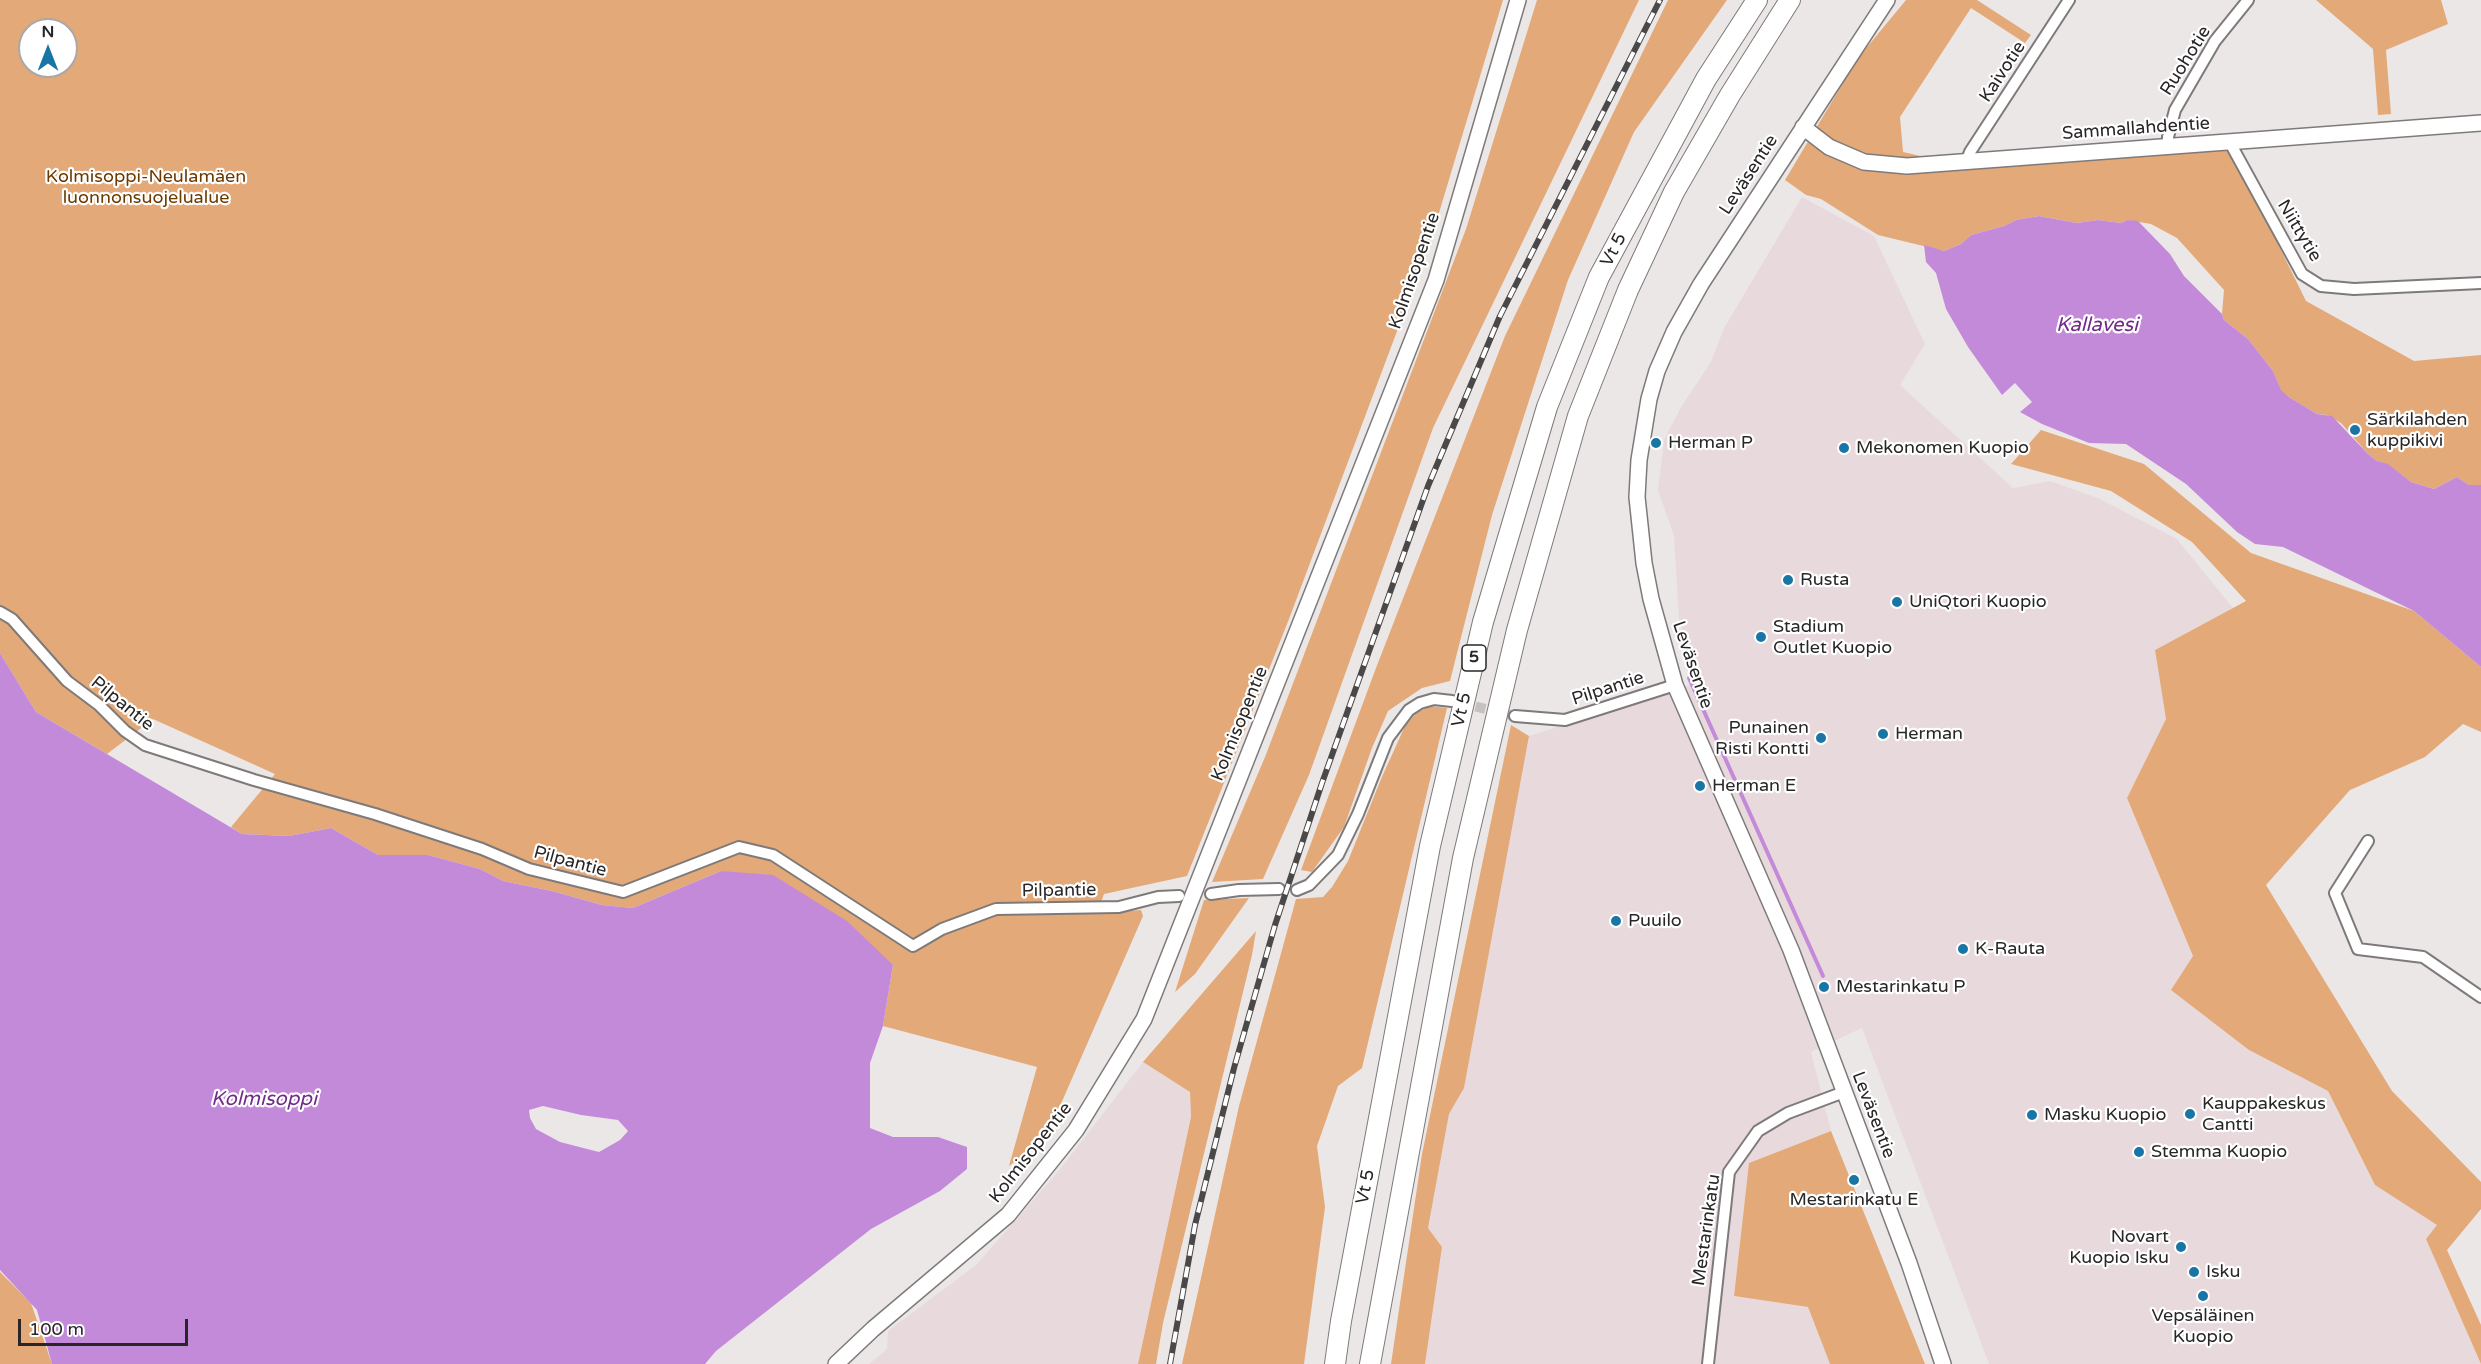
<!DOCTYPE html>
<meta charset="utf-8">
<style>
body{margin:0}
#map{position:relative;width:2481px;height:1364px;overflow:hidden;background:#ece7e7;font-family:"Varela Round",sans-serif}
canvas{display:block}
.north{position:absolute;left:18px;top:18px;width:60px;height:60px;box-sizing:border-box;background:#fff;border:2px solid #a9a8a9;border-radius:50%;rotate:0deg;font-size:16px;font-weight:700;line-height:24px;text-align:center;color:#282627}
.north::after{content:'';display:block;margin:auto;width:21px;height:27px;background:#1975a3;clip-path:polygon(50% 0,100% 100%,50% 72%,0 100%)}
.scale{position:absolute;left:18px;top:1319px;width:170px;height:27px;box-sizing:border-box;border:3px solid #282627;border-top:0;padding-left:8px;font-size:18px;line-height:21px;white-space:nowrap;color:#282627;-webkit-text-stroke:4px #fff;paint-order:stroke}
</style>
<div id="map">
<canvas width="2481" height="1364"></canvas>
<div class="north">N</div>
<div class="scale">100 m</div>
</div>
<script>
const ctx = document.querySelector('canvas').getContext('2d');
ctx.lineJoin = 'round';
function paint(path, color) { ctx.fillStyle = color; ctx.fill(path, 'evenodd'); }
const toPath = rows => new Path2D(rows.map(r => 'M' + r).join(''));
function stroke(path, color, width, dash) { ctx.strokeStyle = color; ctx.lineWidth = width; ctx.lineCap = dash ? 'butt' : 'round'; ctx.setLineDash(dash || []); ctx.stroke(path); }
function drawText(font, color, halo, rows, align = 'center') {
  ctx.font = font + ' "Varela Round",sans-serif'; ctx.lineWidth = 4.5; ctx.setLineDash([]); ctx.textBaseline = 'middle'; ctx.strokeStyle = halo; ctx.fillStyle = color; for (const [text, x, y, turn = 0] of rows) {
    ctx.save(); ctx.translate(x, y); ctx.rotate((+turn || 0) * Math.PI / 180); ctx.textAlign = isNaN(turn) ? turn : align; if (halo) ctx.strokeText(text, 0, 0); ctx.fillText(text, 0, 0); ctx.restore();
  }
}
paint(toPath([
 [1802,197,1874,236,1925,344,1900,385,2013,488,2050,481,2098,498,2177,539,2233,608,2155,650,2166,719,2127,798,2193,956,2249,1050,2328,1091,2375,1185,2438,1225,2426,1239,2481,1364,1989,1364,1862,1028,1811,1052,1831,1131,1749,1163,1734,1296,1808,1307,1830,1364,1425,1364,1442,1247,1428,1228,1449,1114,1464,1088,1529,736,1702,681,1679,620,1674,536,1658,490,1664,440,1681,407,1711,362,1724,328],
 [1143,1062,1190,1092,1191,1117,1138,1364,869,1364,887,1349,888,1331,976,1265,1057,1173]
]), '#e8dadc');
paint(toPath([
 [0,0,1503,0,1429,246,1289,619,1187,876,1104,894,1097,913,1141,910,1143,916,1060,1106,1026,1153,1009,1166,1037,1067,883,1026,893,965,721,871,633,908,602,905,552,891,503,881,480,869,428,855,378,855,331,828,289,836,242,834,231,827,275,774,153,719,107,754,36,712,0,653],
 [30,30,66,30,66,66,30,66],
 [1537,0,1639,0,1433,428,1309,775,1263,879,1212,882,1265,757,1466,229],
 [1668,0,1727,0,1634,132,1568,280,1492,515,1450,681,1422,688,1388,711,1372,748,1344,827,1312,872,1301,870,1376,668,1505,336],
 [1906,0,1977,0,2031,35,2025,43,1971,8,1900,117,1903,152,1969,167,2229,145,2306,301,2414,361,2481,355,2481,485,2469,485,2457,477,2434,489,2411,482,2388,465,2377,461,2368,454,2341,423,2327,415,2317,414,2289,397,2281,391,2273,371,2248,339,2224,320,2222,314,2224,290,2177,238,2151,224,2127,220,2121,223,2098,220,2077,223,2039,216,2016,220,2004,226,1971,235,1961,244,1944,251,1878,235,1821,199,1806,195,1785,180,1858,58],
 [2316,0,2441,0,2448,24,2386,50,2391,114,2378,115,2373,49],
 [2041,430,2144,464,2251,553,2414,611,2481,667,2481,732,2463,724,2425,757,2350,790,2266,885,2392,1091,2481,1182,2481,1209,2447,1250,2481,1325,2481,1364,2426,1239,2437,1225,2375,1185,2328,1091,2249,1050,2171,990,2193,956,2127,798,2166,719,2155,650,2246,601,2192,542,2111,491,2011,464],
 [1431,706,1447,708,1362,1068,1338,1086,1317,1146,1325,1207,1304,1364,1182,1364,1239,1106,1296,899,1323,897,1332,887,1348,861,1381,779,1405,726,1416,713],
 [1511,725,1529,736,1464,1088,1449,1114,1428,1228,1442,1247,1425,1364,1391,1364,1422,1154],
 [1249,898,1195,974,1175,992,1204,900],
 [1256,931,1252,955,1163,1323,1156,1364,1138,1364,1191,1117,1190,1092,1143,1062],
 [1831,1131,1925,1364,1830,1364,1808,1307,1734,1296,1749,1163],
 [0,1272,31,1303,52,1364,0,1364]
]), '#e3a978');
paint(toPath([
 [2039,216,2077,223,2098,220,2121,223,2127,220,2138,221,2170,254,2184,276,2222,314,2224,320,2248,339,2273,371,2281,390,2289,397,2317,414,2332,416,2368,454,2377,461,2388,464,2411,482,2434,489,2457,477,2469,485,2481,485,2481,667,2414,611,2283,547,2255,544,2237,532,2186,484,2126,444,2089,443,2042,424,2020,412,2032,402,2015,383,2002,395,1968,347,1946,309,1936,273,1926,262,1924,245,1944,251,1961,244,1971,235,2004,226,2016,220],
 [0,653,36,712,242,834,289,836,331,828,378,855,428,855,480,869,503,881,552,891,602,905,633,908,721,871,773,875,847,921,893,965,883,1026,870,1063,870,1128,893,1137,938,1137,967,1147,967,1169,940,1191,871,1229,716,1351,705,1364,52,1364,37,1310,0,1270],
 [543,1106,581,1115,618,1120,628,1131,620,1140,599,1152,560,1142,536,1129,530,1118,529,1110]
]), '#c48ada');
stroke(toPath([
 [1689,678,1823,976]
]), '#c48ada', 4);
stroke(toPath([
 [1461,703,1515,716],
 [1279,889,1297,890]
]), '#c5c0c1', 10, [10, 5]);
const street = toPath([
 [2229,141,2302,274,2321,286,2354,289,2481,283],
 [2168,146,2168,137,2175,110,2215,41,2248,0],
 [1966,162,1970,152,2069,0],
 [0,612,12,619,67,681,99,705,125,731,145,745,254,780,375,814,482,849,529,869,623,892,739,847,773,855,913,946,942,929,996,909,1119,907,1158,897,1179,896],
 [1515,716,1565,720,1675,685],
 [2368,841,2335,893,2358,949,2423,957,2481,997],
 [1297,890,1309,885,1338,855,1358,814,1388,738,1409,710,1420,703,1434,699,1452,701],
 [1211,894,1239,890,1279,889],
 [1708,1364,1729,1172,1758,1131,1788,1113,1844,1092]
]);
const secondary = toPath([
 [1887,0,1701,284,1674,332,1657,371,1649,399,1639,460,1637,497,1644,563,1651,599,1675,685,1791,950,1909,1263,1943,1364],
 [1803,127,1829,147,1864,162,1907,166,2481,123],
 [836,1364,873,1329,1008,1215,1076,1130,1144,1019,1436,280,1518,0]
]);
const highway = toPath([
 [1335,1364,1341,1321,1430,846,1483,622,1547,407,1599,277,1706,79,1757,0],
 [1370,1364,1463,858,1517,630,1578,416,1628,290,1674,192,1730,95,1790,0]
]);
stroke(street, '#7e7a7a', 14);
stroke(secondary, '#7e7a7a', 18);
stroke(highway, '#7e7a7a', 22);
stroke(street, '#fff', 10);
stroke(secondary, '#fff', 15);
stroke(highway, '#fff', 20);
const rail = toPath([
 [1170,1364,1195,1225,1234,1068,1275,925,1322,783,1428,486,1500,316,1660,0]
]);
stroke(rail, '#4a4848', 6);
stroke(rail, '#fff', 4, [11]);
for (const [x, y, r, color] of [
 [2355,430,6,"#1975a3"],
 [1656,443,6,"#1975a3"],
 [1844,448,6,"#1975a3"],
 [1788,580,6,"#1975a3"],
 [1897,602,6,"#1975a3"],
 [1761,637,6,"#1975a3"],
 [1883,734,6,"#1975a3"],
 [1821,738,6,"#1975a3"],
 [1700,786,6,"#1975a3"],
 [1616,921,6,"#1975a3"],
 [1963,949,6,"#1975a3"],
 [1824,987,6,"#1975a3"],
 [2190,1114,6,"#1975a3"],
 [2032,1115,6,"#1975a3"],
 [2139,1152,6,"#1975a3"],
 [1854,1180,6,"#1975a3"],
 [2181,1247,6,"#1975a3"],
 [2194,1272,6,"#1975a3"],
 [2203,1296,6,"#1975a3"]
]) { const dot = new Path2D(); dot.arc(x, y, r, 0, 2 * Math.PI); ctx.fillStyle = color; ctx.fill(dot); stroke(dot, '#fff', 2); }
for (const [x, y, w] of [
 [1474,658,24]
]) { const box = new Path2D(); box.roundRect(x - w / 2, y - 13, w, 26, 4.5); ctx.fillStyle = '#fff'; ctx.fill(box); stroke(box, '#282627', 1.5); }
drawText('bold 16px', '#282627', null, [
 ["5",1474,658]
]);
drawText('18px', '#282627', '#fff', [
 ["Ruohotie",2186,61,-58],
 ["Kaivotie",2003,72,-57],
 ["Sammallahdentie",2136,129,-4],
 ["Leväsentie",1749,175,-57],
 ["Niittytie",2299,231,59],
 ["Vt 5",1614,250,-62],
 ["Kolmisopentie",1415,271,-71],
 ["Leväsentie",1692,665,71],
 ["Pilpantie",1608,689,-18],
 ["Pilpantie",122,704,39],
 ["Vt 5",1462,710,-77],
 ["Kolmisopentie",1240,724,-68],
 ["Pilpantie",570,862,15],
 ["Pilpantie",1059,891,-1],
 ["Leväsentie",1873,1115,69],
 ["Kolmisopentie",1031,1153,-52],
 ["Vt 5",1366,1187,-79],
 ["Mestarinkatu",1707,1230,-82]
]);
drawText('18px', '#6c3a00', '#fff', [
 ["Kolmisoppi-Neulamäen",146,177],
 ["luonnonsuojelualue",146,198]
]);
drawText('18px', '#282627', '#fff', [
 ["Särkilahden",2367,420],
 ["kuppikivi",2367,441],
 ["Herman P",1668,443],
 ["Mekonomen Kuopio",1856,448],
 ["Rusta",1800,580],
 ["UniQtori Kuopio",1909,602],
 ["Stadium",1773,627],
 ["Outlet Kuopio",1773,648],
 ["Punainen",1809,728,"right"],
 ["Risti Kontti",1809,749,"right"],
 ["Herman",1895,734],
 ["Herman E",1712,786],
 ["Puuilo",1628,921],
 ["K-Rauta",1975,949],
 ["Mestarinkatu P",1836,987],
 ["Kauppakeskus",2202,1104],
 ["Cantti",2202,1125],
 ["Masku Kuopio",2044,1115],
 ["Stemma Kuopio",2151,1152],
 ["Mestarinkatu E",1854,1200,"center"],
 ["Novart",2169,1237,"right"],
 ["Kuopio Isku",2169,1258,"right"],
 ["Isku",2206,1272],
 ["Vepsäläinen",2203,1316,"center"],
 ["Kuopio",2203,1337,"center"]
], 'left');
drawText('italic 20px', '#712b89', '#fff', [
 ["Kallavesi",2097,326],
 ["Kolmisoppi",264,1100]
]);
</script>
